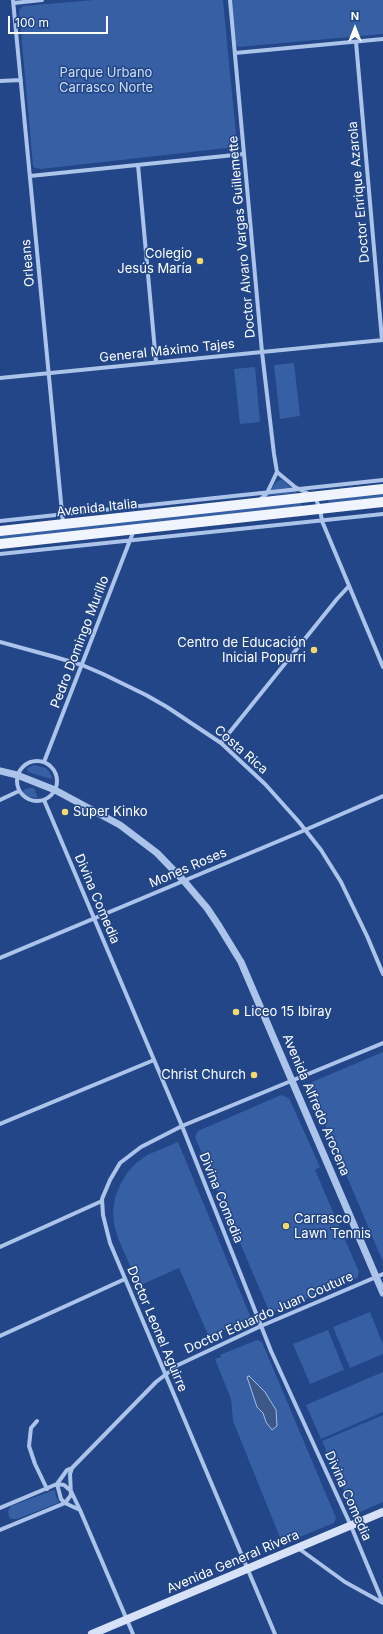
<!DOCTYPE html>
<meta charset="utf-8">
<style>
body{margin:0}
#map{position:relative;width:383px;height:1634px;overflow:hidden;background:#224687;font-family:Inter,sans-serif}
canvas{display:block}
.north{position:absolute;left:335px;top:8px;width:40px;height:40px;-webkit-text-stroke:3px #224687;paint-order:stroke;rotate:0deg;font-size:11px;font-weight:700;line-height:16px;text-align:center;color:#fff}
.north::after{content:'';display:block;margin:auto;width:14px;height:18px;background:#fff;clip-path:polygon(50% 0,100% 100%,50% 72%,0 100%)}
.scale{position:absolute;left:8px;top:16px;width:100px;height:18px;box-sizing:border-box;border:2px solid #fff;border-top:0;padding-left:5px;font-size:12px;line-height:14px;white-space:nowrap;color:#fff;-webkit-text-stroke:3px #224687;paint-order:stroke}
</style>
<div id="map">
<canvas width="383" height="1634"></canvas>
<div class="north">N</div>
<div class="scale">100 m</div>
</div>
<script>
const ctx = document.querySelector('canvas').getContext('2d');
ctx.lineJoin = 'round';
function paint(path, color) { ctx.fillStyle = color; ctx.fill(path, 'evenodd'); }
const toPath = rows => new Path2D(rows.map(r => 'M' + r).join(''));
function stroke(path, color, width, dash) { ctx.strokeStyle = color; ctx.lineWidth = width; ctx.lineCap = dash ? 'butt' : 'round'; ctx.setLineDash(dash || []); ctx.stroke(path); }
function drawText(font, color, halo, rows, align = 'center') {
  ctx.font = font + ' Inter,sans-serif'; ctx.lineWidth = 3; ctx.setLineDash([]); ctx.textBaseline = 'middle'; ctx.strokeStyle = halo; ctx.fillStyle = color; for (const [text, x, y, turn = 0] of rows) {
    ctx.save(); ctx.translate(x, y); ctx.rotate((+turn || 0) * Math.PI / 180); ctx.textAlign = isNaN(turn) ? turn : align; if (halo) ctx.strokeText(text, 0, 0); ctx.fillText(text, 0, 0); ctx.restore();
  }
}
paint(toPath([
 [94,0,223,0,237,145,236,147,41,169,35,168,33,166,19,10,23,6],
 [231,0,383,0,383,34,239,47,236,45,236,42],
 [294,363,300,416,280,419,274,365],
 [255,367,260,422,240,424,234,369],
 [282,480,296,491,296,493,266,496,277,481],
 [383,492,383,498,329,503,328,501,328,499],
 [301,502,302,506,0,540,0,534],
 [34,765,46,768,52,776,51,779,28,772,27,768],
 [29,788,33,788,35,790,38,798,28,797,23,794,23,790],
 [383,1052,383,1262,310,1089,312,1082],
 [281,1095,289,1098,320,1167,315,1170,359,1272,357,1278,274,1312,269,1311,195,1137,198,1131],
 [178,1142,251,1318,209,1337,179,1268,143,1284,140,1289,118,1238,114,1225,113,1211,115,1198,120,1185,127,1173,136,1163,147,1155],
 [370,1312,383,1344,383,1354,350,1368,333,1327],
 [328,1330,344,1370,310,1384,293,1344],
 [257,1340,262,1342,336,1518,334,1523,297,1538,295,1534,281,1540,233,1421,231,1399,215,1359,221,1357,220,1355],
 [383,1372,383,1412,321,1439,306,1405],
 [383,1415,383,1502,358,1513,353,1511,322,1441],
 [54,1490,55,1491,56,1497,59,1501,58,1503,17,1519,11,1519,9,1517,8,1511,11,1506]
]), '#365fa4');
const water = toPath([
 [249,1376,265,1392,276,1410,277,1426,272,1430,266,1422,263,1413,257,1407,247,1377,249,1376]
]);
paint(water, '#3d5887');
stroke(water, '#a0bdeb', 1);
stroke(toPath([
 [13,0,63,523],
 [230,0,262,352,274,454,277,472],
 [14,3,42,0],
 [356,42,382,340],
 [235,53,383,39],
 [0,81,21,80],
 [138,165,156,362],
 [30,176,244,154],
 [0,378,383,340],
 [259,501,267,493,277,472,295,487,315,497,320,509,322,521,383,667],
 [0,521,383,480],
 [0,554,383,514],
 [0,642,55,657,82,665,103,674,146,695,167,707,221,743,265,784,299,822,321,850,341,882,367,936,383,974],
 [221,743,337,599,349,586],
 '17 781a20 20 0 1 1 40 0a20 20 0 1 1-40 0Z',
 [44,762,134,530],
 [0,800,19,791],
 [44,800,182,1126,271,1351,351,1526,383,1603],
 [0,958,305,830,383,796],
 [0,1124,154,1060],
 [0,1247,102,1201],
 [0,1336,125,1279],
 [37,1421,31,1428,29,1446,35,1464,47,1489],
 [0,1508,57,1484,67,1470,72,1468,156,1382,178,1365,261,1326,383,1274],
 [80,1510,65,1503,61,1499,57,1484,64,1485,71,1491,80,1510,133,1634],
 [0,1530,65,1503,71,1495,70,1474,72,1468],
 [298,1548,345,1582,383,1603],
 [275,1634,110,1243,103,1215,102,1199,110,1180,120,1163,141,1147,182,1126,383,1043]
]), '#acc3ea', 4);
stroke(toPath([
 [0,771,17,775,55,790,120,825,157,853,184,881,207,908,219,926,241,962,383,1293]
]), '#acc3ea', 7);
stroke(toPath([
 [92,1634,383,1512]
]), '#d7e2f8', 8);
stroke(toPath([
 [0,531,383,489],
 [0,544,383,502]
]), '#eff4fe', 10);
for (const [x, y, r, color] of [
 [200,261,4,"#f6d96e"],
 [314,650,4,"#f6d96e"],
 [65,812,4,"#f6d96e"],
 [236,1012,4,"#f6d96e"],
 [254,1075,4,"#f6d96e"],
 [286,1226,4,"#f6d96e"]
]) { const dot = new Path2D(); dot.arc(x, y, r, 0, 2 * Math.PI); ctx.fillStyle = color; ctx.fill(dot); stroke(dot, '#224687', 1.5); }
drawText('13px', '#d0dff7', '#224687', [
 ["Parque Urbano",106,73],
 ["Carrasco Norte",106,88]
]);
drawText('13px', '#fff', '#224687', [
 ["Doctor Enrique Azarola",359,192,-95],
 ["Doctor Alvaro Vargas Guillemette",242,237,-95],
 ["Orleans",28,263,-95],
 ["General Máximo Tajes",167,351,-6],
 ["Avenida Italia",97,508,-6],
 ["Pedro Domingo Murillo",80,642,-69],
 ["Costa Rica",241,750,41],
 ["Mones Roses",188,868,-23],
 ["Divina Comedia",97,899,67],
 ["Avenida Alfredo Arocena",316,1105,67],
 ["Divina Comedia",221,1198,68],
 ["Doctor Eduardo Juan Couture",269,1313,-24],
 ["Doctor Leonel Aguirre",157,1329,67],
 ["Divina Comedia",348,1496,66],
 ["Avenida General Rivera",233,1562,-23]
]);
drawText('13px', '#fff', '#224687', [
 ["Colegio",192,254],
 ["Jesús María",192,269],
 ["Centro de Educación",306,643],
 ["Inicial Popurri",306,658],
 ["Super Kinko",73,812,"left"],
 ["Liceo 15 Ibiray",244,1012,"left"],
 ["Christ Church",246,1075],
 ["Carrasco",294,1219,"left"],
 ["Lawn Tennis",294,1234,"left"]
], 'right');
</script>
